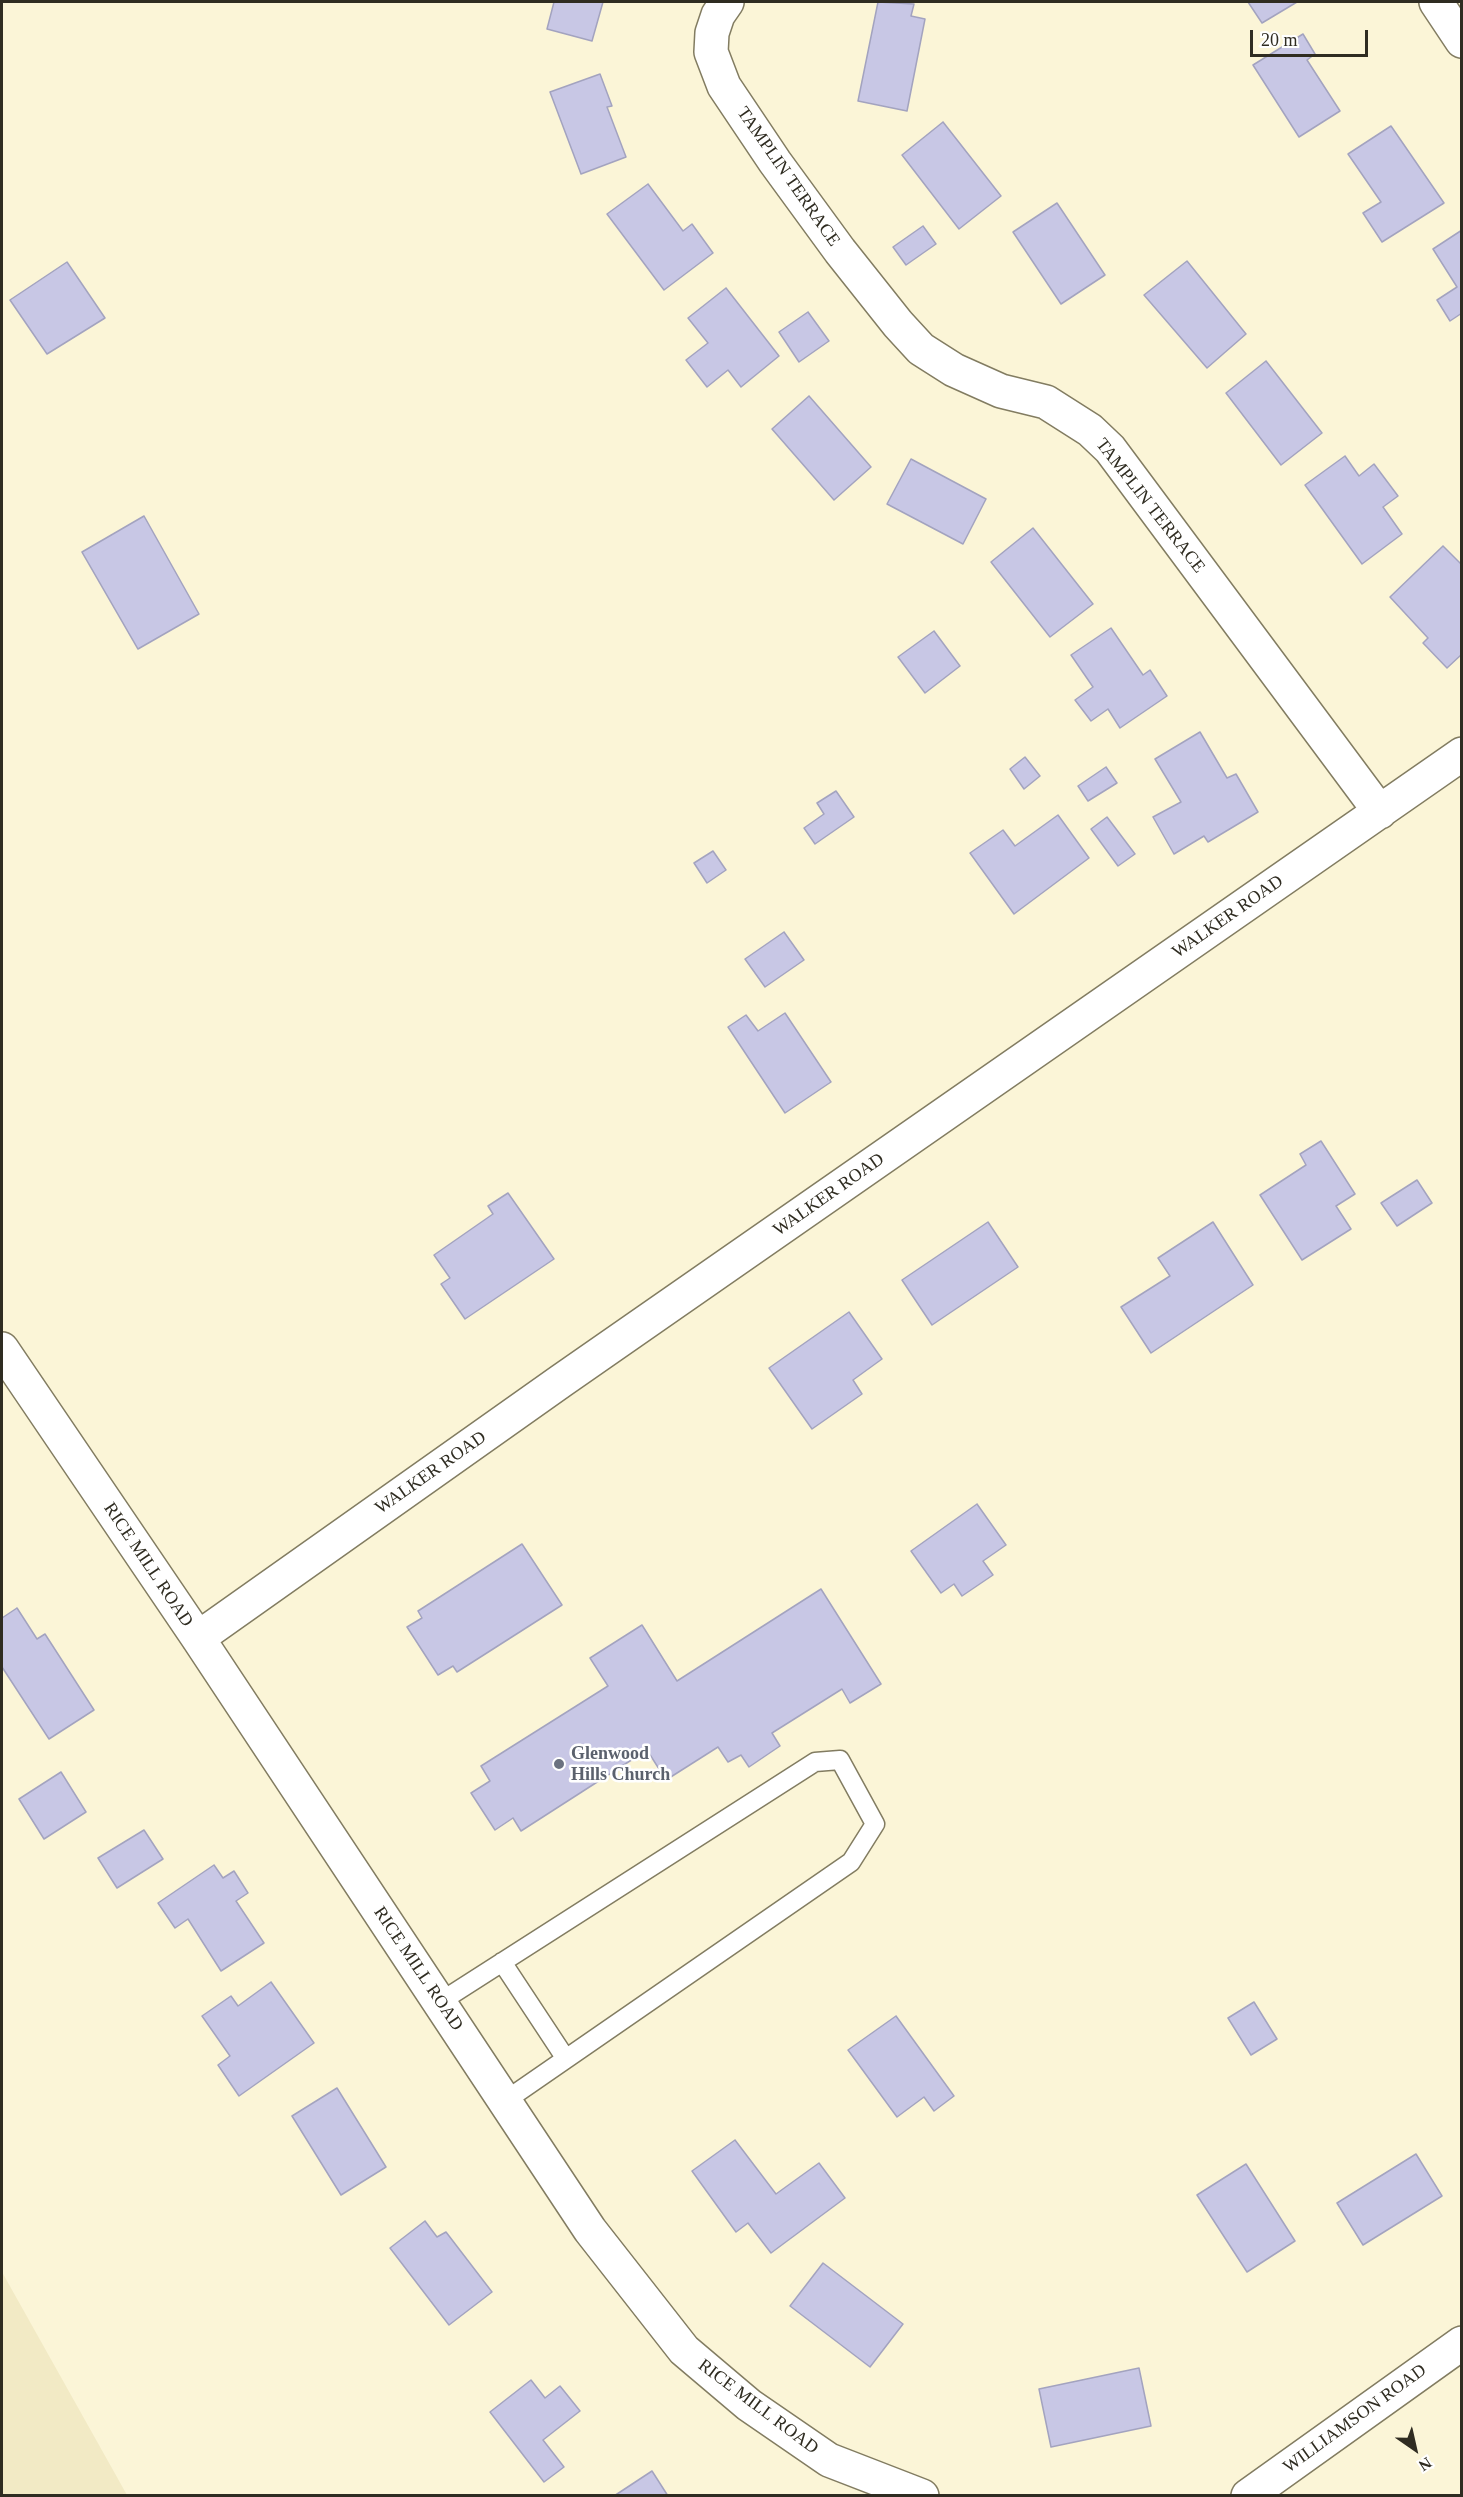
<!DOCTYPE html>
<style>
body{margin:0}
#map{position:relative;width:1463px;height:2497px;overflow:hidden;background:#fbf5d7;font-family:"Times New Roman",serif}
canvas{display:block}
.frame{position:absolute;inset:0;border:3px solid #2f2c21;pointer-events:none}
.north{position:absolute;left:1385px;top:2419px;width:60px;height:60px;-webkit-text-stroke:4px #fff;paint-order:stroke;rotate:146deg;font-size:16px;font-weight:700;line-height:24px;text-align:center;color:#2f2c21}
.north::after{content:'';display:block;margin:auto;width:21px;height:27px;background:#2f2c21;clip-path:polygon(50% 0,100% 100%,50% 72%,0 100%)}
.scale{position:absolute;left:1250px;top:30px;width:118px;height:27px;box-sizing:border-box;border:3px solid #2f2c21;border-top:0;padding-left:8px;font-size:18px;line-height:21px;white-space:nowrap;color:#2f2c21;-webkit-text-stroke:4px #fff;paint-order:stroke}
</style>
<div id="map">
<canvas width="1463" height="2497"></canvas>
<div class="frame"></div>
<div class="north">N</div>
<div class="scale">20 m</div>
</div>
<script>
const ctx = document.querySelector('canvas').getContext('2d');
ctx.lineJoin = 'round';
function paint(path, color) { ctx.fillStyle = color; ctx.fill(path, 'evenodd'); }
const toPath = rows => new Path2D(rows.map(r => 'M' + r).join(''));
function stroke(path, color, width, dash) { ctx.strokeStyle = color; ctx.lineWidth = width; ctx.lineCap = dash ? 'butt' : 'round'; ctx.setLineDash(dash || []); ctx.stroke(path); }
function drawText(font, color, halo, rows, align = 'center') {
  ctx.font = font + ' "Times New Roman",serif'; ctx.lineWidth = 5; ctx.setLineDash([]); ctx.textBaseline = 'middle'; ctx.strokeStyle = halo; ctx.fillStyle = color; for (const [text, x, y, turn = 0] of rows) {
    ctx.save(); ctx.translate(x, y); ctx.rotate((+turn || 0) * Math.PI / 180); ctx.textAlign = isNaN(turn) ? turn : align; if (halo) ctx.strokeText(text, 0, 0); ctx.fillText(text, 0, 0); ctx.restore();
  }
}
paint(toPath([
 [2,2272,127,2495,2,2495]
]), '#f2eac5');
const building = toPath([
 [554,2,603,2,592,41,547,29,554,2],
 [878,2,914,4,911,16,925,19,907,111,858,101,878,2],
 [1248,2,1297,2,1262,23,1248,2],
 [1303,34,1315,54,1307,60,1340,111,1299,137,1253,65,1303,34],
 [600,74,612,106,607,107,626,157,581,174,550,92,600,74],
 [943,122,1001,196,959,229,902,155,943,122],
 [1391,126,1444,203,1382,242,1363,213,1381,202,1348,154,1391,126],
 [648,184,683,231,692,224,713,253,664,290,607,214,648,184],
 [1057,203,1105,275,1061,304,1013,232,1057,203],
 [923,226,936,244,906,265,893,247,923,226],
 [1462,230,1462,313,1450,321,1437,300,1457,287,1433,249,1462,230],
 [1187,261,1246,334,1207,368,1144,295,1187,261],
 [67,262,105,318,47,354,10,300,67,262],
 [726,288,779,356,741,387,728,370,707,387,686,360,708,343,688,318,726,288],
 [808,312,829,341,799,362,779,332,808,312],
 [1266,361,1322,433,1281,465,1226,393,1266,361],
 [809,396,871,467,834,500,772,429,809,396],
 [1345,456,1359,476,1374,464,1398,496,1383,507,1402,534,1362,564,1305,485,1345,456],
 [911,459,986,499,963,544,887,504,911,459],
 [144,516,199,614,138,649,82,552,144,516],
 [1033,528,1093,604,1050,637,991,562,1033,528],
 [1443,546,1462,565,1462,654,1447,668,1423,643,1428,638,1390,597,1443,546],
 [1111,628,1143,675,1150,670,1167,696,1120,728,1108,709,1091,721,1075,700,1093,687,1071,655,1111,628],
 [934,631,960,666,925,693,898,657,934,631],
 [1200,732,1227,778,1236,774,1258,812,1208,842,1204,836,1174,854,1153,817,1181,802,1155,759,1200,732],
 [1025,757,1040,776,1024,789,1010,769,1025,757],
 [1106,767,1117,783,1088,801,1078,786,1106,767],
 [836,791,854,817,815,844,804,828,824,814,817,803,836,791],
 [1058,815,1089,858,1014,914,970,853,1003,830,1015,846,1058,815],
 [1107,817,1135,854,1118,866,1091,829,1107,817],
 [713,851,726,870,707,883,694,863,713,851],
 [784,932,804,960,765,987,745,959,784,932],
 [785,1013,831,1082,785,1113,728,1027,746,1015,758,1031,785,1013],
 [1321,1141,1355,1194,1336,1206,1351,1229,1302,1260,1260,1195,1306,1165,1300,1154,1321,1141],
 [1417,1180,1432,1203,1397,1226,1381,1203,1417,1180],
 [508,1193,554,1259,465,1319,441,1284,450,1278,434,1255,493,1214,488,1206,508,1193],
 [988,1222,1018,1267,932,1325,902,1280,988,1222],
 [1213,1222,1253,1285,1151,1353,1121,1307,1170,1276,1158,1258,1213,1222],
 [849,1312,882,1359,853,1380,862,1394,812,1429,769,1368,849,1312],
 [977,1504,1006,1545,983,1561,993,1575,962,1596,954,1584,941,1593,911,1551,977,1504],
 [522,1544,562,1605,457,1672,453,1666,438,1675,407,1627,422,1618,418,1611,522,1544],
 [821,1589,881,1684,850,1703,842,1689,772,1733,780,1746,749,1767,741,1755,728,1762,718,1747,666,1780,647,1750,521,1831,513,1818,495,1830,471,1793,490,1781,481,1766,608,1686,590,1658,642,1625,677,1681,821,1589],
 [17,1608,37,1639,45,1634,94,1710,49,1739,2,1667,2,1618,17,1608],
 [61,1772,86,1812,44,1839,19,1799,61,1772],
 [144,1830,163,1859,117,1888,98,1858,144,1830],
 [214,1865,223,1878,234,1871,248,1893,236,1901,264,1943,221,1971,188,1919,175,1928,158,1903,214,1865],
 [271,1982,314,2043,239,2096,218,2065,230,2056,202,2016,231,1996,238,2006,271,1982],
 [1254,2002,1277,2039,1251,2055,1228,2018,1254,2002],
 [896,2016,954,2096,934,2111,924,2097,897,2117,848,2050,896,2016],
 [337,2088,386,2167,341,2195,292,2116,337,2088],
 [735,2140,776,2194,819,2163,845,2198,771,2253,748,2223,736,2232,692,2171,735,2140],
 [1416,2154,1442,2196,1363,2245,1337,2203,1416,2154],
 [1246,2164,1295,2241,1247,2272,1197,2195,1246,2164],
 [425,2221,437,2237,446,2232,492,2292,449,2325,390,2248,425,2221],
 [823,2263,903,2324,870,2367,790,2306,823,2263],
 [1139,2368,1151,2426,1051,2447,1039,2389,1139,2368],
 [531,2380,545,2398,560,2386,580,2411,543,2440,564,2467,544,2482,490,2412,531,2380],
 [652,2471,668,2496,614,2496,652,2471]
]);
paint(building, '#c8c7e5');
stroke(building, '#a3a3bf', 1.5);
const service = toPath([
 [502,1962,566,2059],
 [440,2002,815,1762,840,1760,875,1824,851,1862,505,2101]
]);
const minor = toPath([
 [727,2,718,15,712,33,711,52,724,86,775,162,840,251,898,324,921,349,954,370,1001,391,1046,402,1090,430,1110,449,1380,812],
 [1436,2,1462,41],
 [2,1349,198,1638,590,2230,684,2350,749,2405,829,2460,922,2496],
 [198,1638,561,1381,1462,754]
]);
const tertiary = toPath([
 [1248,2496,1462,2343]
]);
stroke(service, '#827c61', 21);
stroke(minor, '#827c61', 36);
stroke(tertiary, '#827c61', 36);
stroke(service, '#fff', 18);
stroke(minor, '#fff', 33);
stroke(tertiary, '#fff', 33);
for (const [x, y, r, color] of [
 [559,1764,6,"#6b7280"]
]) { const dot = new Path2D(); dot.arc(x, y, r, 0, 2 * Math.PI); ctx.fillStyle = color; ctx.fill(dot); stroke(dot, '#fff', 2); }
drawText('18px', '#2f2c21', '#fff', [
 ["TAMPLIN TERRACE",788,177,55],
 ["TAMPLIN TERRACE",1150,506,52],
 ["WALKER ROAD",1228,917,-35],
 ["WALKER ROAD",829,1195,-35],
 ["WALKER ROAD",431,1473,-35],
 ["RICE MILL ROAD",148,1565,56],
 ["RICE MILL ROAD",418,1969,56],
 ["RICE MILL ROAD",758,2407,37],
 ["WILLIAMSON ROAD",1355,2419,-36]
]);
drawText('bold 18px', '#5b616d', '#fff', [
 ["Glenwood",571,1754],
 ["Hills Church",571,1775]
], 'left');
</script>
